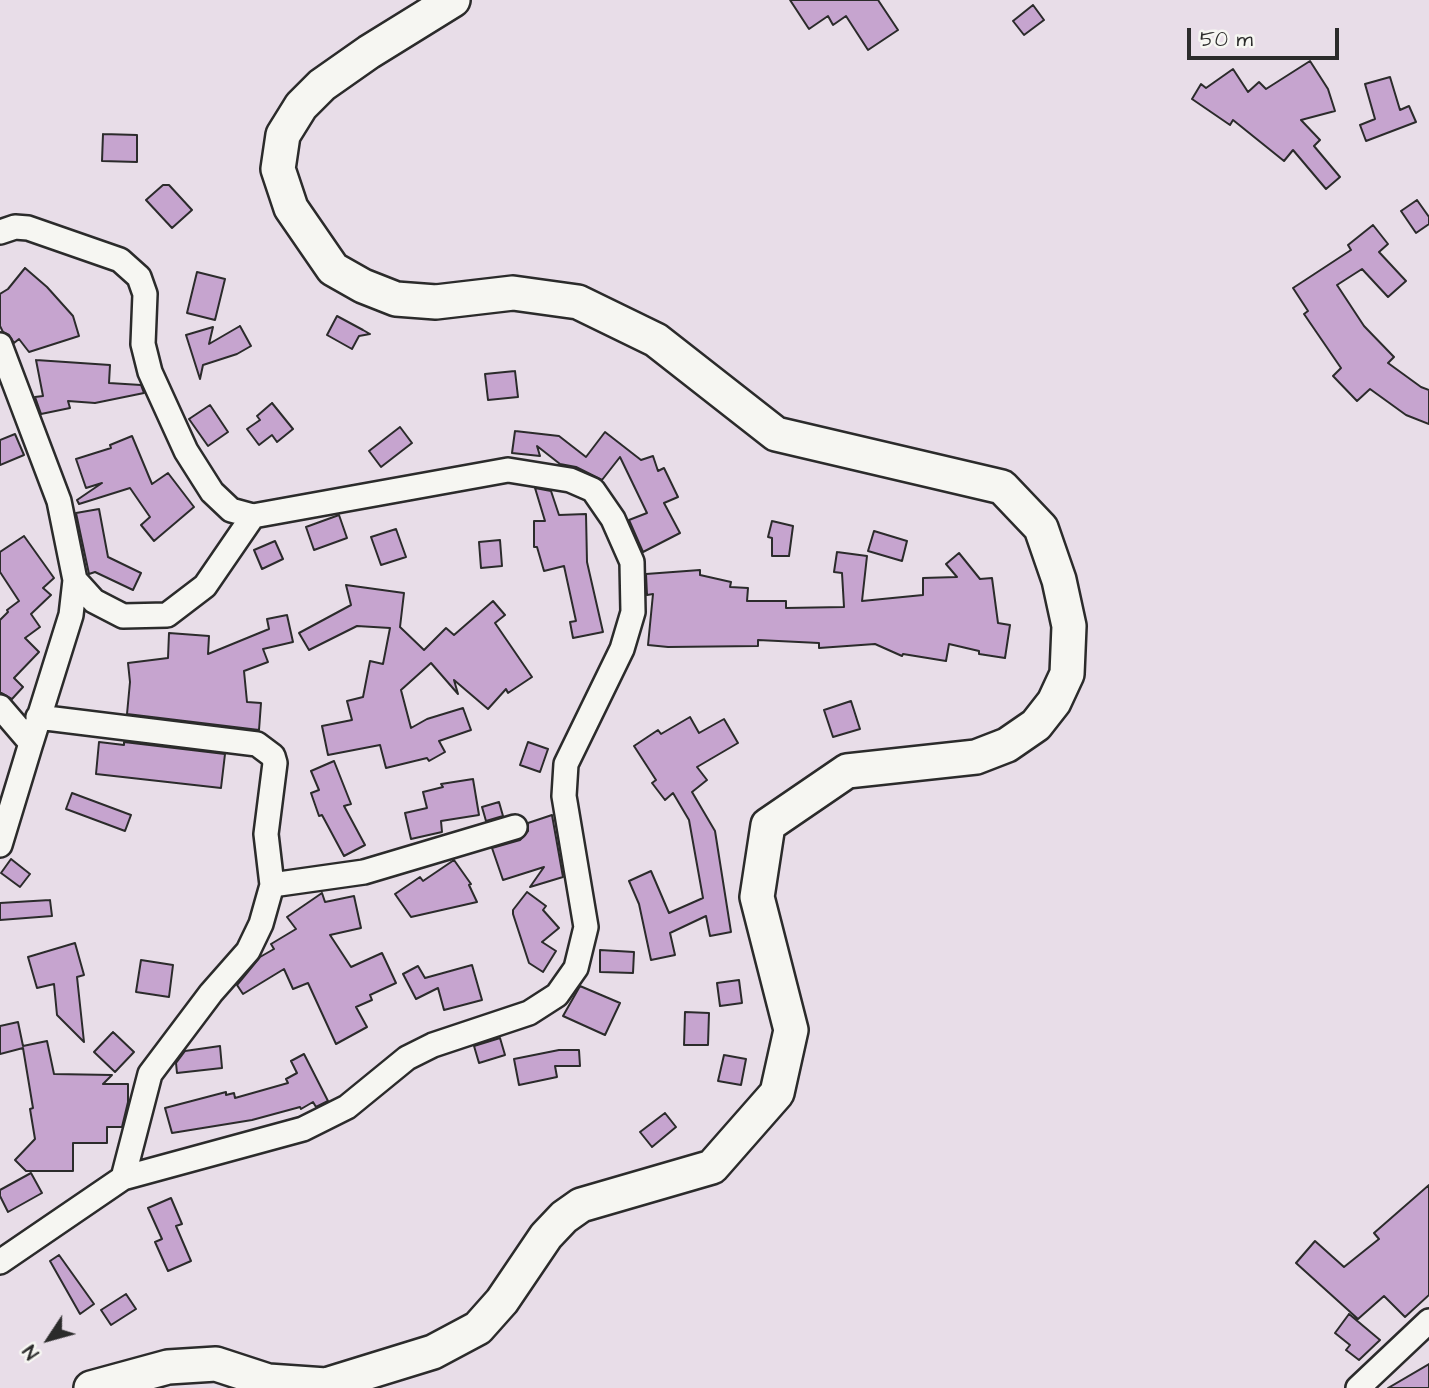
<!DOCTYPE html>
<style>
body{margin:0}
#map{position:relative;width:1429px;height:1388px;overflow:hidden;background:#e8dde8;font-family:"Architects Daughter",sans-serif}
canvas{display:block}
.north{position:absolute;left:14px;top:1304px;width:70px;height:70px;-webkit-text-stroke:5px #f6f6f2;paint-order:stroke;rotate:234deg;font-size:19px;font-weight:700;line-height:28px;text-align:center;color:#2b2b2b}
.north::after{content:'';display:block;margin:auto;width:24px;height:32px;background:#2b2b2b;clip-path:polygon(50% 0,100% 100%,50% 72%,0 100%)}
.scale{position:absolute;left:1187px;top:28px;width:152px;height:32px;box-sizing:border-box;border:4px solid #2b2b2b;border-top:0;padding-left:9px;font-size:21px;line-height:24px;white-space:nowrap;color:#2b2b2b;-webkit-text-stroke:5px #f6f6f2;paint-order:stroke}
</style>
<div id="map">
<canvas width="1429" height="1388"></canvas>
<div class="north">N</div>
<div class="scale">50 m</div>
</div>
<script>
const ctx = document.querySelector('canvas').getContext('2d');
ctx.lineJoin = 'round';
function paint(path, color) { ctx.fillStyle = color; ctx.fill(path, 'evenodd'); }
const toPath = rows => new Path2D(rows.map(r => 'M' + r).join(''));
function stroke(path, color, width, dash) { ctx.strokeStyle = color; ctx.lineWidth = width; ctx.lineCap = dash ? 'butt' : 'round'; ctx.setLineDash(dash || []); ctx.stroke(path); }
const building = toPath([
 [790,0,878,0,898,30,868,50,846,16,833,25,828,16,809,29,790,0],
 [1033,5,1044,20,1024,35,1013,21,1033,5],
 [1310,61,1328,89,1335,111,1301,120,1320,140,1314,146,1340,177,1326,189,1293,150,1284,161,1233,120,1230,125,1192,99,1201,84,1206,88,1233,69,1248,92,1259,82,1266,89,1310,61],
 [1390,77,1400,110,1409,106,1416,122,1366,141,1360,125,1375,119,1365,84,1390,77],
 [103,134,137,135,137,162,102,161,103,134],
 [163,185,169,185,192,210,172,228,146,200,163,185],
 [1417,200,1429,217,1429,224,1416,233,1401,211,1417,200],
 [1373,225,1388,244,1379,252,1406,281,1388,297,1362,269,1337,285,1364,326,1394,357,1388,363,1421,387,1429,390,1429,424,1406,415,1370,389,1357,401,1333,376,1341,368,1304,314,1308,311,1293,288,1351,250,1348,245,1373,225],
 [25,268,47,287,73,316,79,336,29,352,19,339,14,343,9,335,3,332,0,326,0,294,8,289,25,268],
 [197,272,225,279,215,320,187,313,197,272],
 [337,316,363,330,370,334,359,336,352,349,327,335,337,316],
 [240,326,251,346,237,354,203,365,200,379,186,335,213,327,209,344,240,326],
 [36,360,110,365,109,383,141,385,144,393,95,403,68,401,70,408,41,414,35,397,43,396,36,360],
 [515,371,518,397,488,400,485,374,515,371],
 [272,403,293,429,277,442,272,435,259,445,247,429,260,420,257,416,272,403],
 [210,405,228,432,208,446,189,419,210,405],
 [400,427,412,443,381,467,369,451,400,427],
 [515,431,559,436,586,457,605,432,641,460,653,456,658,471,664,468,678,497,664,503,680,533,643,552,629,520,647,513,620,457,602,480,576,467,560,464,537,446,540,456,512,453,515,431],
 [15,434,24,455,0,465,0,440,15,434],
 [132,436,152,484,168,473,194,507,154,541,141,525,150,517,130,488,79,504,77,500,102,483,86,488,76,459,111,448,110,445,132,436],
 [535,488,551,491,559,515,586,514,587,562,603,632,573,638,570,622,576,621,564,566,544,571,537,547,534,547,534,521,545,521,535,488],
 [99,509,108,557,141,573,133,590,95,572,89,574,76,513,99,509],
 [339,515,347,538,314,550,306,527,339,515],
 [772,521,793,526,789,556,772,556,772,538,768,537,772,521],
 [396,529,406,557,381,565,371,537,396,529],
 [874,531,907,541,902,561,868,551,874,531],
 [24,536,54,578,43,588,51,595,31,614,40,627,25,638,39,652,14,678,23,687,12,699,0,692,0,620,8,612,7,610,19,601,0,572,0,552,24,536],
 [500,540,502,566,481,568,479,542,500,540],
 [275,541,283,559,262,569,254,550,275,541],
 [837,552,867,556,862,601,923,595,923,578,957,577,946,564,959,553,980,579,992,578,998,623,1010,625,1005,658,979,654,979,651,949,644,946,661,903,654,902,656,875,644,819,648,819,643,758,640,758,646,668,647,648,645,653,594,647,595,646,574,700,570,700,575,731,582,730,587,748,588,747,601,786,601,786,608,844,607,842,573,834,572,837,552],
 [346,585,404,593,400,627,424,650,446,628,454,635,493,601,505,615,495,623,532,677,508,693,506,689,488,709,454,680,458,694,431,663,401,690,411,728,427,719,463,708,471,730,439,741,445,752,429,761,427,758,386,768,380,745,328,755,322,726,352,720,347,701,363,697,370,661,383,664,390,628,357,626,309,650,299,633,351,605,346,585],
 [287,615,293,642,263,649,268,662,244,671,247,702,261,703,259,730,127,714,130,682,128,663,168,658,169,633,209,636,208,654,269,629,267,619,287,615],
 [851,701,860,729,833,737,824,710,851,701],
 [690,717,699,733,724,719,738,743,697,767,707,780,692,792,715,831,731,932,710,936,706,916,670,933,675,955,651,960,639,904,629,881,651,871,669,913,703,898,689,820,673,793,665,800,652,783,656,780,634,746,658,730,661,734,690,717],
 [99,742,124,745,124,742,225,754,221,788,96,774,99,742],
 [528,742,548,749,540,772,520,765,528,742],
 [334,761,351,804,344,806,365,845,344,856,322,815,319,816,311,793,319,790,311,771,334,761],
 [473,779,479,815,441,821,442,832,411,839,405,813,427,808,423,792,443,787,441,784,473,779],
 [72,793,131,815,125,831,66,809,72,793],
 [499,802,503,816,486,821,482,807,499,802],
 [552,815,563,877,530,887,544,867,503,880,492,848,520,840,528,831,528,823,552,815],
 [11,859,30,874,20,887,1,873,11,859],
 [454,860,471,884,469,885,477,902,411,917,395,894,420,877,423,881,454,860],
 [527,892,546,906,543,910,559,928,542,942,556,951,543,972,529,963,513,914,513,910,527,892],
 [322,893,325,902,354,896,361,928,330,935,351,967,382,953,396,983,370,995,372,1000,356,1007,367,1027,336,1044,308,983,293,989,284,969,243,994,237,985,260,957,274,949,271,944,296,929,287,917,322,893],
 [50,900,52,916,0,920,0,903,50,900],
 [75,943,84,975,77,977,84,1042,57,1015,54,984,37,988,28,957,75,943],
 [600,950,634,952,633,973,600,972,600,950],
 [141,960,173,965,169,997,136,992,141,960],
 [472,965,482,1000,444,1010,438,988,416,999,403,974,418,966,425,978,472,965],
 [739,980,742,1003,720,1006,717,983,739,980],
 [580,986,620,1003,605,1035,563,1016,580,986],
 [685,1012,709,1013,708,1045,684,1045,685,1012],
 [18,1022,23,1046,47,1041,54,1074,112,1075,103,1084,128,1084,128,1102,122,1127,107,1127,107,1143,73,1143,73,1171,26,1171,15,1160,35,1139,30,1109,33,1108,23,1048,0,1054,0,1026,18,1022],
 [113,1032,134,1052,115,1072,94,1052,113,1032],
 [500,1038,505,1055,479,1063,474,1046,500,1038],
 [220,1046,222,1068,177,1073,176,1063,185,1051,220,1046],
 [559,1050,579,1050,580,1066,555,1066,557,1077,519,1085,514,1059,559,1050],
 [304,1054,328,1101,316,1107,313,1102,301,1109,300,1107,252,1120,172,1133,165,1108,226,1092,226,1095,234,1093,235,1098,288,1083,286,1079,297,1073,291,1061,304,1054],
 [724,1055,746,1059,741,1085,718,1081,724,1055],
 [665,1113,676,1127,652,1147,640,1132,665,1113],
 [31,1173,42,1193,8,1212,0,1196,0,1190,31,1173],
 [1429,1185,1429,1295,1405,1317,1384,1296,1358,1319,1296,1263,1315,1241,1344,1267,1379,1239,1374,1233,1429,1185],
 [171,1198,182,1224,176,1226,191,1261,168,1271,155,1242,162,1239,148,1208,171,1198],
 [59,1255,94,1304,80,1314,50,1261,59,1255],
 [126,1294,136,1309,111,1325,101,1310,126,1294],
 [1349,1314,1380,1340,1359,1360,1346,1350,1350,1345,1335,1333,1349,1314],
 [1429,1364,1429,1388,1388,1388,1429,1364]
]);
paint(building, '#c6a4cf');
stroke(building, '#2b2b2b', 2);
const street = toPath([
 [0,232,15,227,28,228,120,260,139,277,145,294,143,344,150,372,186,451,212,492,231,510,253,516,508,470,570,480,593,490,613,519,632,562,633,612,622,649,566,764,564,796,586,927,576,968,557,995,529,1013,433,1045,407,1058,347,1107,303,1129,123,1178,0,1262],
 [0,345,59,501,75,580,71,615,31,743],
 [75,580,94,601,123,616,167,615,205,586,253,516],
 [0,707,31,743,0,845],
 [38,717,257,744,273,756,275,763,266,834,272,885,261,924,248,951,211,993,150,1074,123,1178],
 [272,885,364,872,515,827],
 [1358,1388,1429,1321]
]);
const secondary = toPath([
 [91,1388,168,1367,216,1364,268,1381,326,1385,433,1352,478,1328,502,1301,546,1236,564,1217,581,1205,712,1167,777,1093,791,1030,757,897,768,825,847,771,976,757,1007,745,1036,725,1054,702,1067,674,1069,626,1059,580,1041,528,1002,487,776,434,656,340,578,302,513,293,436,302,396,299,363,286,333,269,291,208,278,169,283,135,301,106,322,85,369,52,453,0]
]);
stroke(street, '#2b2b2b', 28);
stroke(secondary, '#2b2b2b', 38);
stroke(street, '#f6f6f2', 23);
stroke(secondary, '#f6f6f2', 33);
</script>
